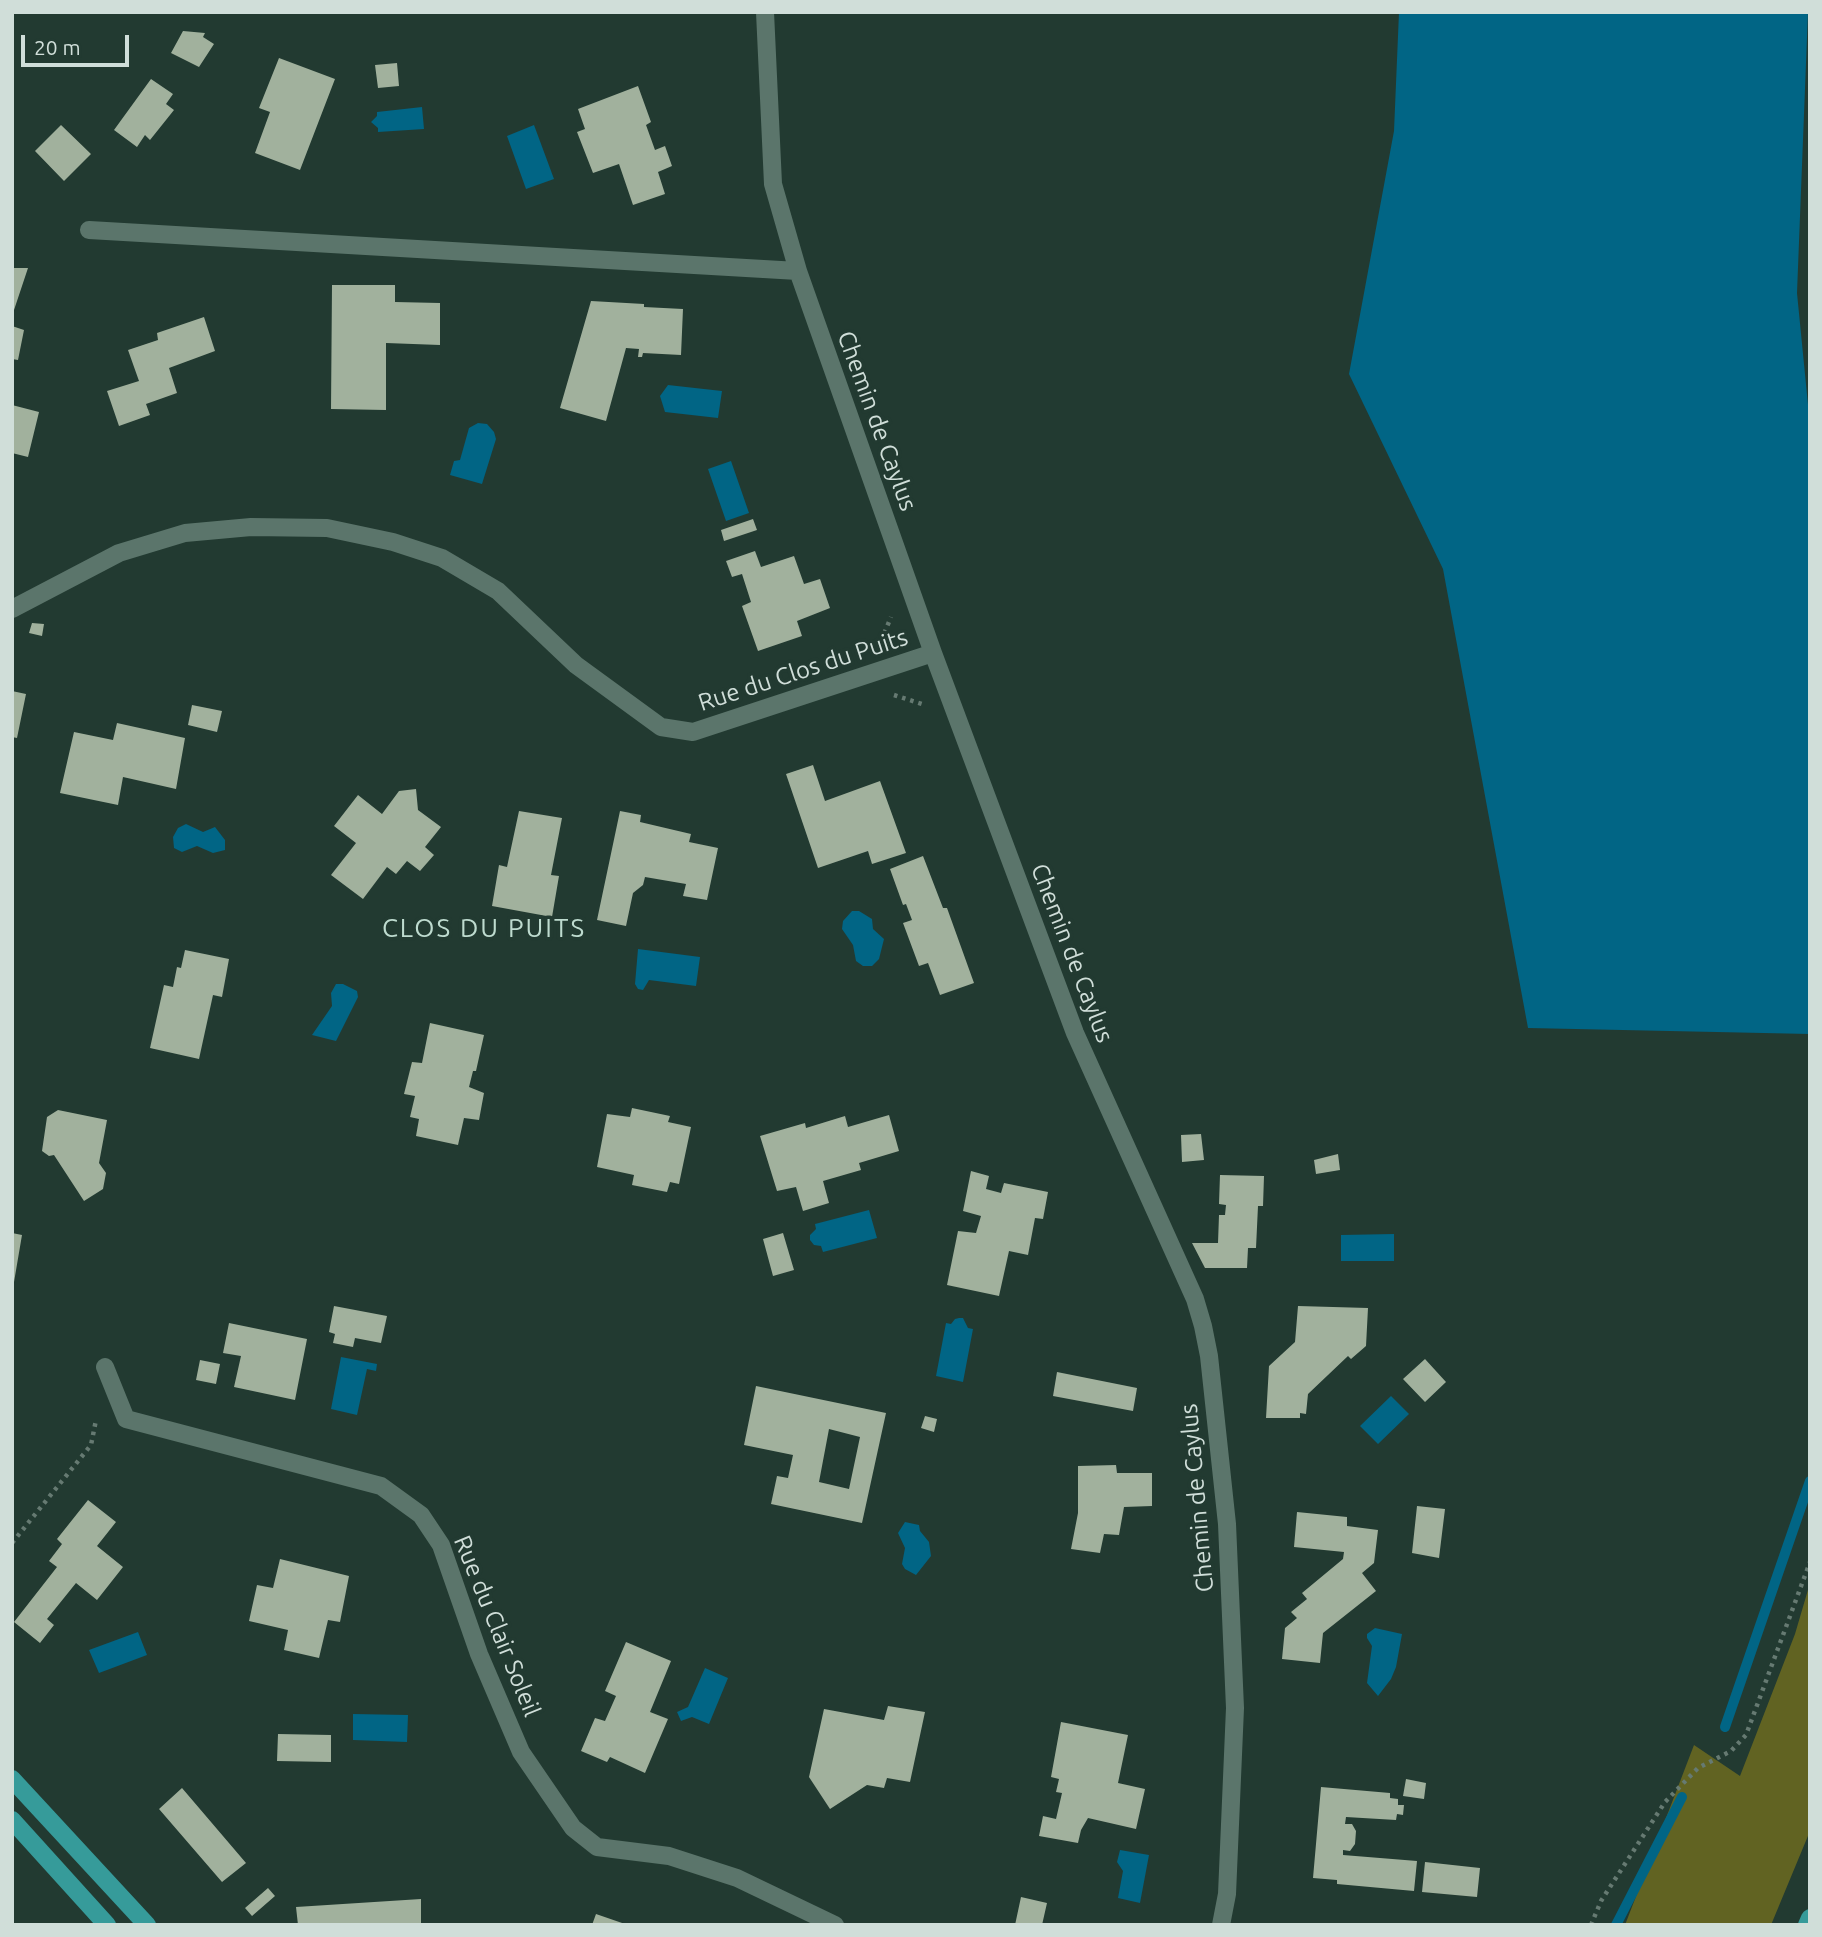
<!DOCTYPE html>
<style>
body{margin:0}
#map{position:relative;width:1822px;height:1937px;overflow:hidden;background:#223a31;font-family:Ubuntu,sans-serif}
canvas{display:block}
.frame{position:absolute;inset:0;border:14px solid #d0ded9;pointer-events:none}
.scale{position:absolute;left:21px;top:35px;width:108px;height:32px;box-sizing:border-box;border:4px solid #d0ded9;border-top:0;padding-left:9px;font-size:21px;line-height:24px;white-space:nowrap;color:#d0ded9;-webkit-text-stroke:5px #223a31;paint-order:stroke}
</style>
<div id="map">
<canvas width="1822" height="1937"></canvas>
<div class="frame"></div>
<div class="scale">20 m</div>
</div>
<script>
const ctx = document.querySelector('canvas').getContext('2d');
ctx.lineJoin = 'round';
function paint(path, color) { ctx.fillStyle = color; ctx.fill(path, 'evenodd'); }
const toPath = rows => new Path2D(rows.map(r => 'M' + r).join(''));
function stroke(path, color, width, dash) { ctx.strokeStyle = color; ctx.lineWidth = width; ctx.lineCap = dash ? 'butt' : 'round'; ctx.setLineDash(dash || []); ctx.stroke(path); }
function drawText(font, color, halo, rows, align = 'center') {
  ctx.font = font + ' Ubuntu,sans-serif'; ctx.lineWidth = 7; ctx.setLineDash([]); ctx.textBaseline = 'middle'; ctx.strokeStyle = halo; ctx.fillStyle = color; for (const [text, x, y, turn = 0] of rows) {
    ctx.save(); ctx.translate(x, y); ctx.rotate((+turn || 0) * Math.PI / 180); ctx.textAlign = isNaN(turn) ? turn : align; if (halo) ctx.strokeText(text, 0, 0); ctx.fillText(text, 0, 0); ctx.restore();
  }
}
paint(toPath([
 [1810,1583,1810,1831,1771,1925,1625,1925,1694,1745,1740,1776,1795,1634]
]), '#616322');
paint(toPath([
 [1399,12,1808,12,1797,293,1810,425,1810,1034,1528,1028,1443,569,1349,374,1394,131],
 [422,107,424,129,378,132,378,128,371,122,377,116,377,112],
 [534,125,554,179,526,189,507,136],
 [668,385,722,391,718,418,665,412,660,396],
 [478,423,487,424,494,432,496,439,482,484,450,475,454,461,460,460,469,428],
 [731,461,749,513,726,521,708,469],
 [186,824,203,832,215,827,225,840,225,850,213,853,197,846,182,852,174,848,173,837,178,828],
 [852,911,859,911,872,919,873,929,884,939,879,959,872,966,863,966,856,961,853,945,842,929,843,921],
 [638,949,700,957,696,986,649,980,643,990,638,989,635,984],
 [336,984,343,984,357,991,358,997,336,1041,312,1035,332,1006,331,993],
 [869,1210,877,1238,823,1252,821,1246,814,1245,810,1240,810,1235,816,1229,815,1224],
 [1394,1234,1394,1261,1341,1261,1341,1235],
 [959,1318,963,1318,968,1328,973,1329,963,1382,936,1376,946,1323,951,1324,955,1319],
 [341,1357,377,1364,376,1371,367,1369,357,1415,331,1409],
 [1391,1396,1409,1414,1378,1444,1360,1426],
 [905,1522,919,1525,920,1531,929,1542,931,1556,916,1575,905,1569,902,1564,905,1548,898,1533],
 [1375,1628,1402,1634,1396,1667,1391,1679,1378,1696,1367,1683,1372,1646,1367,1638,1367,1634],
 [138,1632,147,1655,99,1673,89,1650],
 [705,1668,728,1678,709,1724,692,1717,681,1721,677,1712,688,1707],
 [353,1714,408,1715,407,1742,353,1740],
 [1120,1850,1149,1855,1140,1903,1118,1898,1123,1871,1117,1862]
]), '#016585');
stroke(toPath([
 [1725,1727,1810,1481],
 [1616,1925,1682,1797]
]), '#016585', 10);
paint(toPath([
 [183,31,205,33,203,37,214,44,199,67,171,53],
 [279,58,335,79,300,170,255,153,270,112,259,108],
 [397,63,399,86,378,88,375,65],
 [151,79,173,94,166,104,174,110,150,140,145,135,137,147,114,130],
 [638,86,651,122,646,125,655,150,665,146,672,166,658,172,665,194,633,205,619,164,593,173,577,132,585,129,578,109],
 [61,125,91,154,64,181,35,151],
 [12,268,28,268,13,313,12,313],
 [332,285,395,285,395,302,440,303,440,345,386,343,386,410,331,409],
 [591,301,644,304,644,307,683,309,681,355,643,353,642,357,638,357,639,349,626,348,606,421,560,408],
 [204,317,215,351,169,368,177,393,146,404,150,415,119,426,107,391,139,381,128,350,158,340,157,333],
 [12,326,24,330,18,360,12,359],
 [12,405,39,412,28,457,12,453],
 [753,519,757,530,724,541,721,530],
 [755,551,761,567,794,556,804,584,820,579,830,608,797,621,802,636,758,651,742,606,751,602,742,574,732,577,726,561],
 [32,623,44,624,42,636,29,633],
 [12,691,26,694,17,738,12,737],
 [192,705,222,711,217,732,188,725],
 [117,723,185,738,176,789,123,777,118,805,60,793,74,732,113,740],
 [813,765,825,801,880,781,906,853,872,864,868,851,818,868,786,774],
 [416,789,418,810,441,827,425,847,434,855,420,871,407,861,396,874,387,867,363,899,331,875,356,843,334,826,358,795,382,814,399,791],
 [519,811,562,818,551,875,559,876,552,917,492,906,499,865,507,867],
 [620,811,641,815,640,822,691,834,689,842,718,848,707,900,683,896,686,884,645,877,643,885,633,893,626,926,597,920],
 [923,856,943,908,947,908,974,983,940,995,928,963,919,966,903,923,912,920,906,904,903,905,890,869],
 [185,950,229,959,222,997,213,995,199,1059,150,1048,164,985,173,987,177,967,181,968],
 [430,1023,484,1035,476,1071,473,1071,469,1087,484,1093,479,1120,464,1118,458,1145,416,1136,419,1119,410,1117,415,1096,404,1094,412,1062,422,1063],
 [632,1108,670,1116,668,1122,691,1127,679,1184,670,1182,667,1192,632,1185,634,1175,597,1167,607,1114,630,1117],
 [58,1110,107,1120,99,1163,106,1173,103,1189,84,1201,54,1155,49,1156,42,1151,47,1117],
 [889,1115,899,1151,859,1163,861,1170,823,1181,829,1203,803,1211,796,1187,777,1191,760,1136,805,1123,806,1128,845,1116,848,1127],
 [1201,1134,1204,1160,1182,1162,1181,1135],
 [1338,1154,1340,1170,1316,1174,1314,1160],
 [971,1171,989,1176,986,1189,1001,1193,1004,1183,1048,1192,1043,1219,1035,1218,1028,1255,1009,1251,999,1296,947,1285,958,1231,976,1233,981,1216,963,1211],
 [1220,1175,1264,1176,1263,1206,1258,1206,1256,1248,1248,1248,1247,1268,1205,1268,1192,1243,1218,1243,1219,1215,1225,1215,1226,1205,1219,1204],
 [12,1233,22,1235,14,1282,12,1281],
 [783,1233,794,1270,773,1276,763,1239],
 [334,1306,387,1316,381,1343,355,1338,353,1347,333,1343,335,1334,329,1332],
 [1298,1306,1368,1308,1366,1346,1351,1359,1348,1356,1308,1394,1306,1414,1300,1413,1300,1418,1266,1418,1269,1366,1295,1342],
 [229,1323,307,1339,295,1400,234,1387,241,1356,223,1353],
 [1425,1359,1446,1382,1425,1402,1403,1379],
 [200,1360,220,1364,216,1384,196,1380],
 [1057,1372,1137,1388,1133,1411,1053,1396],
 [756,1386,886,1413,862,1523,771,1504,777,1476,788,1478,793,1455,744,1445],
 [829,1429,860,1437,849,1489,819,1482],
 [925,1416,937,1419,934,1432,921,1428],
 [1116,1465,1117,1473,1152,1473,1152,1506,1124,1507,1119,1535,1104,1534,1100,1553,1071,1549,1078,1513,1078,1466],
 [88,1500,116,1522,97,1546,123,1567,97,1600,76,1583,47,1619,54,1625,40,1643,14,1622,57,1567,49,1561,62,1544,57,1539],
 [1417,1506,1445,1509,1439,1558,1412,1553],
 [1297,1512,1347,1517,1347,1526,1378,1530,1374,1563,1362,1573,1376,1591,1323,1633,1320,1663,1282,1659,1285,1628,1297,1618,1291,1612,1307,1599,1302,1593,1343,1559,1344,1552,1294,1547],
 [280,1559,349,1576,340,1622,328,1620,319,1658,284,1650,288,1630,249,1621,257,1585,273,1588],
 [626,1642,671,1661,650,1712,668,1719,645,1773,610,1757,607,1762,581,1751,595,1718,605,1721,616,1696,605,1691],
 [888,1706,925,1712,910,1782,887,1778,884,1788,867,1785,830,1809,809,1777,824,1709,884,1720],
 [1061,1722,1128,1735,1118,1783,1145,1789,1136,1829,1088,1818,1081,1830,1078,1843,1039,1836,1043,1816,1056,1819,1062,1793,1056,1792,1059,1779,1051,1777],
 [278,1734,331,1735,331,1762,277,1761],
 [1406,1779,1426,1783,1424,1799,1403,1796],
 [1321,1787,1390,1793,1390,1798,1398,1799,1398,1805,1404,1805,1403,1815,1397,1814,1396,1820,1346,1817,1345,1824,1352,1824,1356,1831,1355,1844,1350,1851,1343,1850,1343,1855,1417,1861,1414,1891,1337,1884,1337,1880,1313,1878],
 [182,1788,246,1863,222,1882,159,1809],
 [1425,1862,1480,1868,1477,1897,1422,1892],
 [268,1888,275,1896,252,1916,245,1908],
 [1021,1897,1047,1903,1042,1925,1015,1925],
 [421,1899,421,1925,298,1925,296,1907],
 [596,1914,625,1924,625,1925,592,1925]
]), '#a1b19d');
stroke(toPath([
 [881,641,891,617],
 [894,695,922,704],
 [12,1543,91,1445,96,1420],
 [1591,1925,1601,1901,1665,1802,1698,1768,1731,1751,1746,1735,1810,1562]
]), '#667a72', 4.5, [3.5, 5]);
stroke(toPath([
 [765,12,773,184,798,271,933,653,1075,1033,1195,1299,1203,1326,1209,1356,1227,1524,1235,1708,1227,1894,1221,1925],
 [89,230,798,271],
 [12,609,119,553,185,533,251,527,327,528,393,542,442,558,498,591,576,665,661,727,693,732,933,653],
 [105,1367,126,1419,381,1486,421,1515,441,1545,479,1654,521,1752,573,1828,597,1847,669,1856,737,1878,835,1925]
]), '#5b756b', 18);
stroke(toPath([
 [12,1779,147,1925],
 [12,1820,107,1925],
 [1807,1925,1810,1918]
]), '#369b9a', 18);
drawText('24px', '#d0ded9', '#223a31', [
 ["Chemin de Caylus",877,421,70],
 ["Rue du Clos du Puits",803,670,-18],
 ["Chemin de Caylus",1072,953,69],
 ["Chemin de Caylus",1197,1498,-95],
 ["Rue du Clair Soleil",497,1626,68]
]);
ctx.letterSpacing = '2px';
drawText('26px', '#bedbcf', '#223a31', [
 ["CLOS DU PUITS",484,928]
]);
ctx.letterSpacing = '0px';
</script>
